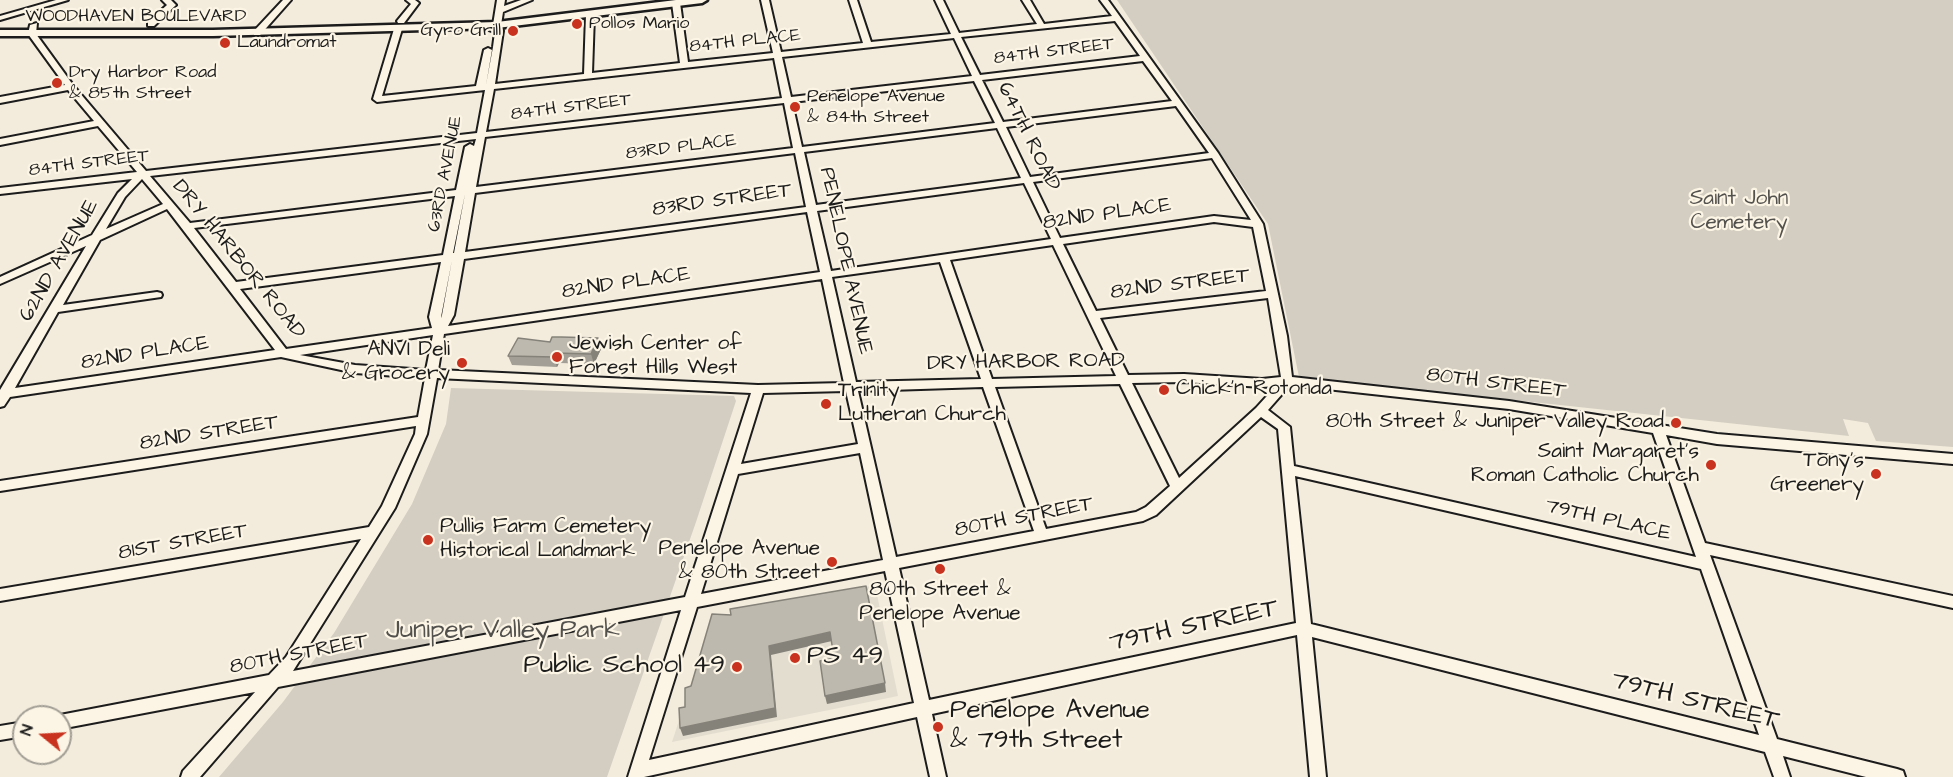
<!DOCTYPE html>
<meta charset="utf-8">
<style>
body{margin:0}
#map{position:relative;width:1953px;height:777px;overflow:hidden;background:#f3ecdd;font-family:"Architects Daughter",sans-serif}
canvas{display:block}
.north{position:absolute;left:12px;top:705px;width:60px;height:60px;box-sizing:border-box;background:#fcf5e5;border:2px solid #a29e95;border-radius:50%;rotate:288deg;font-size:16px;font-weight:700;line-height:24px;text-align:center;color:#1c1c1c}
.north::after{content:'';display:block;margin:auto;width:21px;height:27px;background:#c8321e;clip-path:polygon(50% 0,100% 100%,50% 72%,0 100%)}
</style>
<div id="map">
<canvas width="1953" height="777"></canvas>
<div class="north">N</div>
</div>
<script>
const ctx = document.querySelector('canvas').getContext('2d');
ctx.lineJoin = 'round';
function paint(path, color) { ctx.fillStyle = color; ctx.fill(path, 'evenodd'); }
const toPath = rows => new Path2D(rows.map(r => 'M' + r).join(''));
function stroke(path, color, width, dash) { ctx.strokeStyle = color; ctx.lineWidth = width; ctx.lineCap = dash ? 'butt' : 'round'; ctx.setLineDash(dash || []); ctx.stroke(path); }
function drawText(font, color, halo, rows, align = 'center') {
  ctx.font = font + ' "Architects Daughter",sans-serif'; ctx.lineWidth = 4.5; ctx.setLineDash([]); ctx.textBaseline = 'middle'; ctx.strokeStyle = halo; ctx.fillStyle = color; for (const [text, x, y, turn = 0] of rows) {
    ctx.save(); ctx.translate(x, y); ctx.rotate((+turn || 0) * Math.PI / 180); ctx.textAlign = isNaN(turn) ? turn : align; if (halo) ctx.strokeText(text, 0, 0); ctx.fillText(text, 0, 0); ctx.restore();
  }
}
paint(toPath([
 [875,585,898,696,672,742,712,619]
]), '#e3ddcf');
paint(toPath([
 [1117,0,1953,0,1953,447,1876,441,1868,423,1843,419,1849,436,1299,377,1268,224],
 [451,388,734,396,736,401,696,522,607,777,219,777,283,702,334,633,412,504,446,424]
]), '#d3cec1');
const minor = toPath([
 [56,0,68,0,0,20,0,16,56,0],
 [162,0,171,0,176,5,154,26,148,26,148,22,167,5,162,0],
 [283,0,291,0,260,35,254,35,254,31,283,0],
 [406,0,415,0,419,3,404,23,398,23,397,21,411,4,406,0],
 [497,0,505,0,504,6,521,0,532,0,503,12,501,25,503,31,495,84,584,74,586,15,590,13,594,15,592,73,680,63,672,3,676,1,680,3,688,62,773,53,761,0,769,0,781,52,863,43,849,0,857,0,871,42,951,34,935,0,943,0,959,33,1037,24,1022,0,1030,0,1044,24,1112,16,1100,0,1108,0,1218,153,1263,224,1287,336,1292,377,1509,401,1717,434,1953,454,1953,464,1717,444,1666,435,1705,543,1953,596,1953,608,1710,555,1777,739,1897,769,1903,771,1905,777,1866,777,1783,756,1790,777,1774,777,1765,752,1312,637,1326,777,1310,777,1297,635,932,714,946,777,930,777,917,717,644,777,628,777,681,610,278,687,200,777,181,777,183,771,255,692,60,729,60,717,54,717,60,715,269,675,286,657,361,539,0,601,0,589,369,527,382,506,415,434,416,426,0,491,0,481,418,417,425,378,355,373,281,357,10,397,4,406,0,407,0,390,86,246,0,284,0,277,92,235,118,193,132,179,0,194,0,188,137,172,98,126,0,145,0,139,94,121,68,90,0,103,0,97,65,85,28,34,30,25,37,23,36,34,73,85,146,171,477,133,485,90,377,102,373,99,394,29,398,27,402,29,382,96,476,86,484,50,488,48,492,50,486,85,493,47,495,32,489,30,493,25,497,0],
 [1115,21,1140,56,980,75,961,37,1115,21],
 [954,38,972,76,791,97,782,57,954,38],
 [774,58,782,98,486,132,494,89,774,58],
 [1143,61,1172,101,1003,122,982,80,1143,61],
 [974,81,995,123,802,147,792,102,974,81],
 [784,103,793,148,476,187,485,137,784,103],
 [1176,106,1209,153,1030,177,1006,127,1176,106],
 [997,128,1021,178,816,205,804,152,997,128],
 [476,139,474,146,470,144,465,147,456,190,190,223,150,176,476,139],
 [795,153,806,207,465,252,475,193,795,153],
 [1212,158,1251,220,1214,216,1060,238,1033,182,1212,158],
 [142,179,163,204,106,229,125,197,142,179],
 [1024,183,1051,239,831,271,817,211,1024,183],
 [465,194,454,253,453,253,465,194],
 [455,196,443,255,236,282,194,228,455,196],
 [167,209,275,350,15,388,58,312,161,297,162,295,161,293,157,292,63,305,100,240,167,209],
 [807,212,820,272,448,326,454,315,464,259,807,212],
 [1214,222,1253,227,1266,291,1096,311,1063,244,1214,222],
 [1053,245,1116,376,992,379,950,260,1053,245],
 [452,260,442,315,441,318,441,317,452,260],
 [441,262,429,317,432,328,286,349,240,289,441,262],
 [940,262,981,379,856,382,832,277,940,262],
 [822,279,844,383,758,385,438,370,444,334,822,279],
 [1268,298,1281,377,1262,379,1184,374,1128,375,1100,318,1268,298],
 [433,335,426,370,355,365,300,355,433,335],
 [437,378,751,393,685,597,293,671,395,508,427,434,437,378],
 [1184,382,1262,387,1276,386,1256,408,1179,478,1132,383,1184,382],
 [1120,384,1170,486,1146,507,1136,512,1046,529,995,387,1120,384],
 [1290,385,1509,409,1653,433,1696,557,1294,466,1290,427,1268,410,1290,385],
 [983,387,1034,531,896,557,858,391,983,387],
 [846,391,858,444,741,464,763,393,846,391],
 [1261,417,1278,429,1296,623,929,700,899,568,1143,521,1156,515,1261,417],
 [860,453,883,560,701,594,738,474,860,453],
 [1295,476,1701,569,1759,735,1311,624,1295,476],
 [885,571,914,703,649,760,697,607,885,571],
 [24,722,24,736,0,740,0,726,24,722]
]);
const major = toPath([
 [676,0,707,0,702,3,497,28,213,36,0,36,0,30,213,30,497,22,676,0]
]);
stroke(minor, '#1c1c1c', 4);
stroke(major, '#1c1c1c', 5);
paint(minor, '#fcf5e5');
paint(major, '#fcf5e5');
paint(toPath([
 [598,338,602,347,594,364,559,363,557,367,512,365,508,356,550,342]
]), '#a39f96');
paint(toPath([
 [598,338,602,347,594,364,591,354],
 [556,353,559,363,557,367,554,357],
 [830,632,832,641,771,655,777,717,683,736,680,728,769,646],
 [885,683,886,692,827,704,825,696]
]), '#85827a');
const building = toPath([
 [552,337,561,337,598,338,591,354,556,353,554,357,508,356,518,338,550,342,552,337],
 [866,586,885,683,825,696,820,661,834,658,830,632,769,646,775,708,680,728,679,708,685,707,685,688,691,686,712,614,731,615,730,609,866,586]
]);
paint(building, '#beb9ae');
stroke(building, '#85827a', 1.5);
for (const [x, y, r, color] of [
 [577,24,6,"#c8321e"],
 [513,31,6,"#c8321e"],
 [225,43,6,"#c8321e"],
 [57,83,6,"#c8321e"],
 [795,107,6,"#c8321e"],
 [557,357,6,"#c8321e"],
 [462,363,6,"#c8321e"],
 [1164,390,6,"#c8321e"],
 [826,404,6,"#c8321e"],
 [1676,423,6,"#c8321e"],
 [1711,465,6,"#c8321e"],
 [1876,474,6,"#c8321e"],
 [428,540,6,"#c8321e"],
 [832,562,6,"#c8321e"],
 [940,569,6,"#c8321e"],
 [795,658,6,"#c8321e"],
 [737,667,6,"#c8321e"],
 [938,727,6,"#c8321e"]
]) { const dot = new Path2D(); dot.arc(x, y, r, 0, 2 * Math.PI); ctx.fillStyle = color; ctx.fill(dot); stroke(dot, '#fcf5e5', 2); }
drawText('18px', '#1c1c1c', '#fcf5e5', [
 ["WOODHAVEN BOULEVARD",136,17],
 ["84TH PLACE",745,42,-6],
 ["84TH STREET",1054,52,-7],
 ["84TH STREET",571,108,-7],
 ["83RD PLACE",681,148,-7],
 ["84TH STREET",89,164,-7],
 ["63RD AVENUE",446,174,-79]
]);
drawText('18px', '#1c1c1c', '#fcf5e5', [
 ["Pollos Mario",589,24],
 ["Gyro Grill",501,31,"right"],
 ["Laundromat",237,43],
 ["Dry Harbor Road",69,73],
 ["& 85th Street",69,94],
 ["Penelope Avenue",807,97],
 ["& 84th Street",807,118]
], 'left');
drawText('21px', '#1c1c1c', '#fcf5e5', [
 ["64TH ROAD",1028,137,64],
 ["83RD STREET",722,201,-8],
 ["82ND PLACE",1107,215,-8],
 ["DRY HARBOR ROAD",238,260,51],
 ["62ND AVENUE",60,261,-60],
 ["PENELOPE AVENUE",845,261,78],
 ["82ND PLACE",626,284,-8],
 ["82ND STREET",1180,285,-7],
 ["82ND PLACE",145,354,-9],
 ["DRY HARBOR ROAD",1026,363,-1],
 ["80TH STREET",1496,384,7],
 ["82ND STREET",209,434,-9],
 ["80TH STREET",1024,518,-11],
 ["79TH PLACE",1608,521,13],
 ["81ST STREET",183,543,-10],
 ["80TH STREET",299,655,-11]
]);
drawText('21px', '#53514e', '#fcf5e5', [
 ["Saint John",1739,200],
 ["Cemetery",1739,224]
]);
drawText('21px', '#1c1c1c', '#fcf5e5', [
 ["Jewish Center of",569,345,"left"],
 ["Forest Hills West",569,369,"left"],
 ["ANVI Deli",450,351],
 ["& Grocery",450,375],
 ["Chick'n Rotonda",1176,390,"left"],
 ["Trinity",838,392,"left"],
 ["Lutheran Church",838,416,"left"],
 ["80th Street & Juniper Valley Road",1664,423],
 ["Saint Margaret's",1699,453],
 ["Roman Catholic Church",1699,477],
 ["Tony’s",1864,462],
 ["Greenery",1864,486],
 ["Pullis Farm Cemetery",440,528,"left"],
 ["Historical Landmark",440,552,"left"],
 ["Penelope Avenue",820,550],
 ["& 80th Street",820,574],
 ["80th Street &",940,591,"center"],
 ["Penelope Avenue",940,615,"center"]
], 'right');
drawText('26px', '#1c1c1c', '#fcf5e5', [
 ["79TH STREET",1194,627,-12],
 ["79TH STREET",1695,702,14]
]);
drawText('26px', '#53514e', '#fcf5e5', [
 ["Juniper Valley Park",503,632]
]);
drawText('26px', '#1c1c1c', '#fcf5e5', [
 ["PS 49",807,658],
 ["Public School 49",725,667,"right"],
 ["Penelope Avenue",950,712],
 ["& 79th Street",950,742]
], 'left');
</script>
